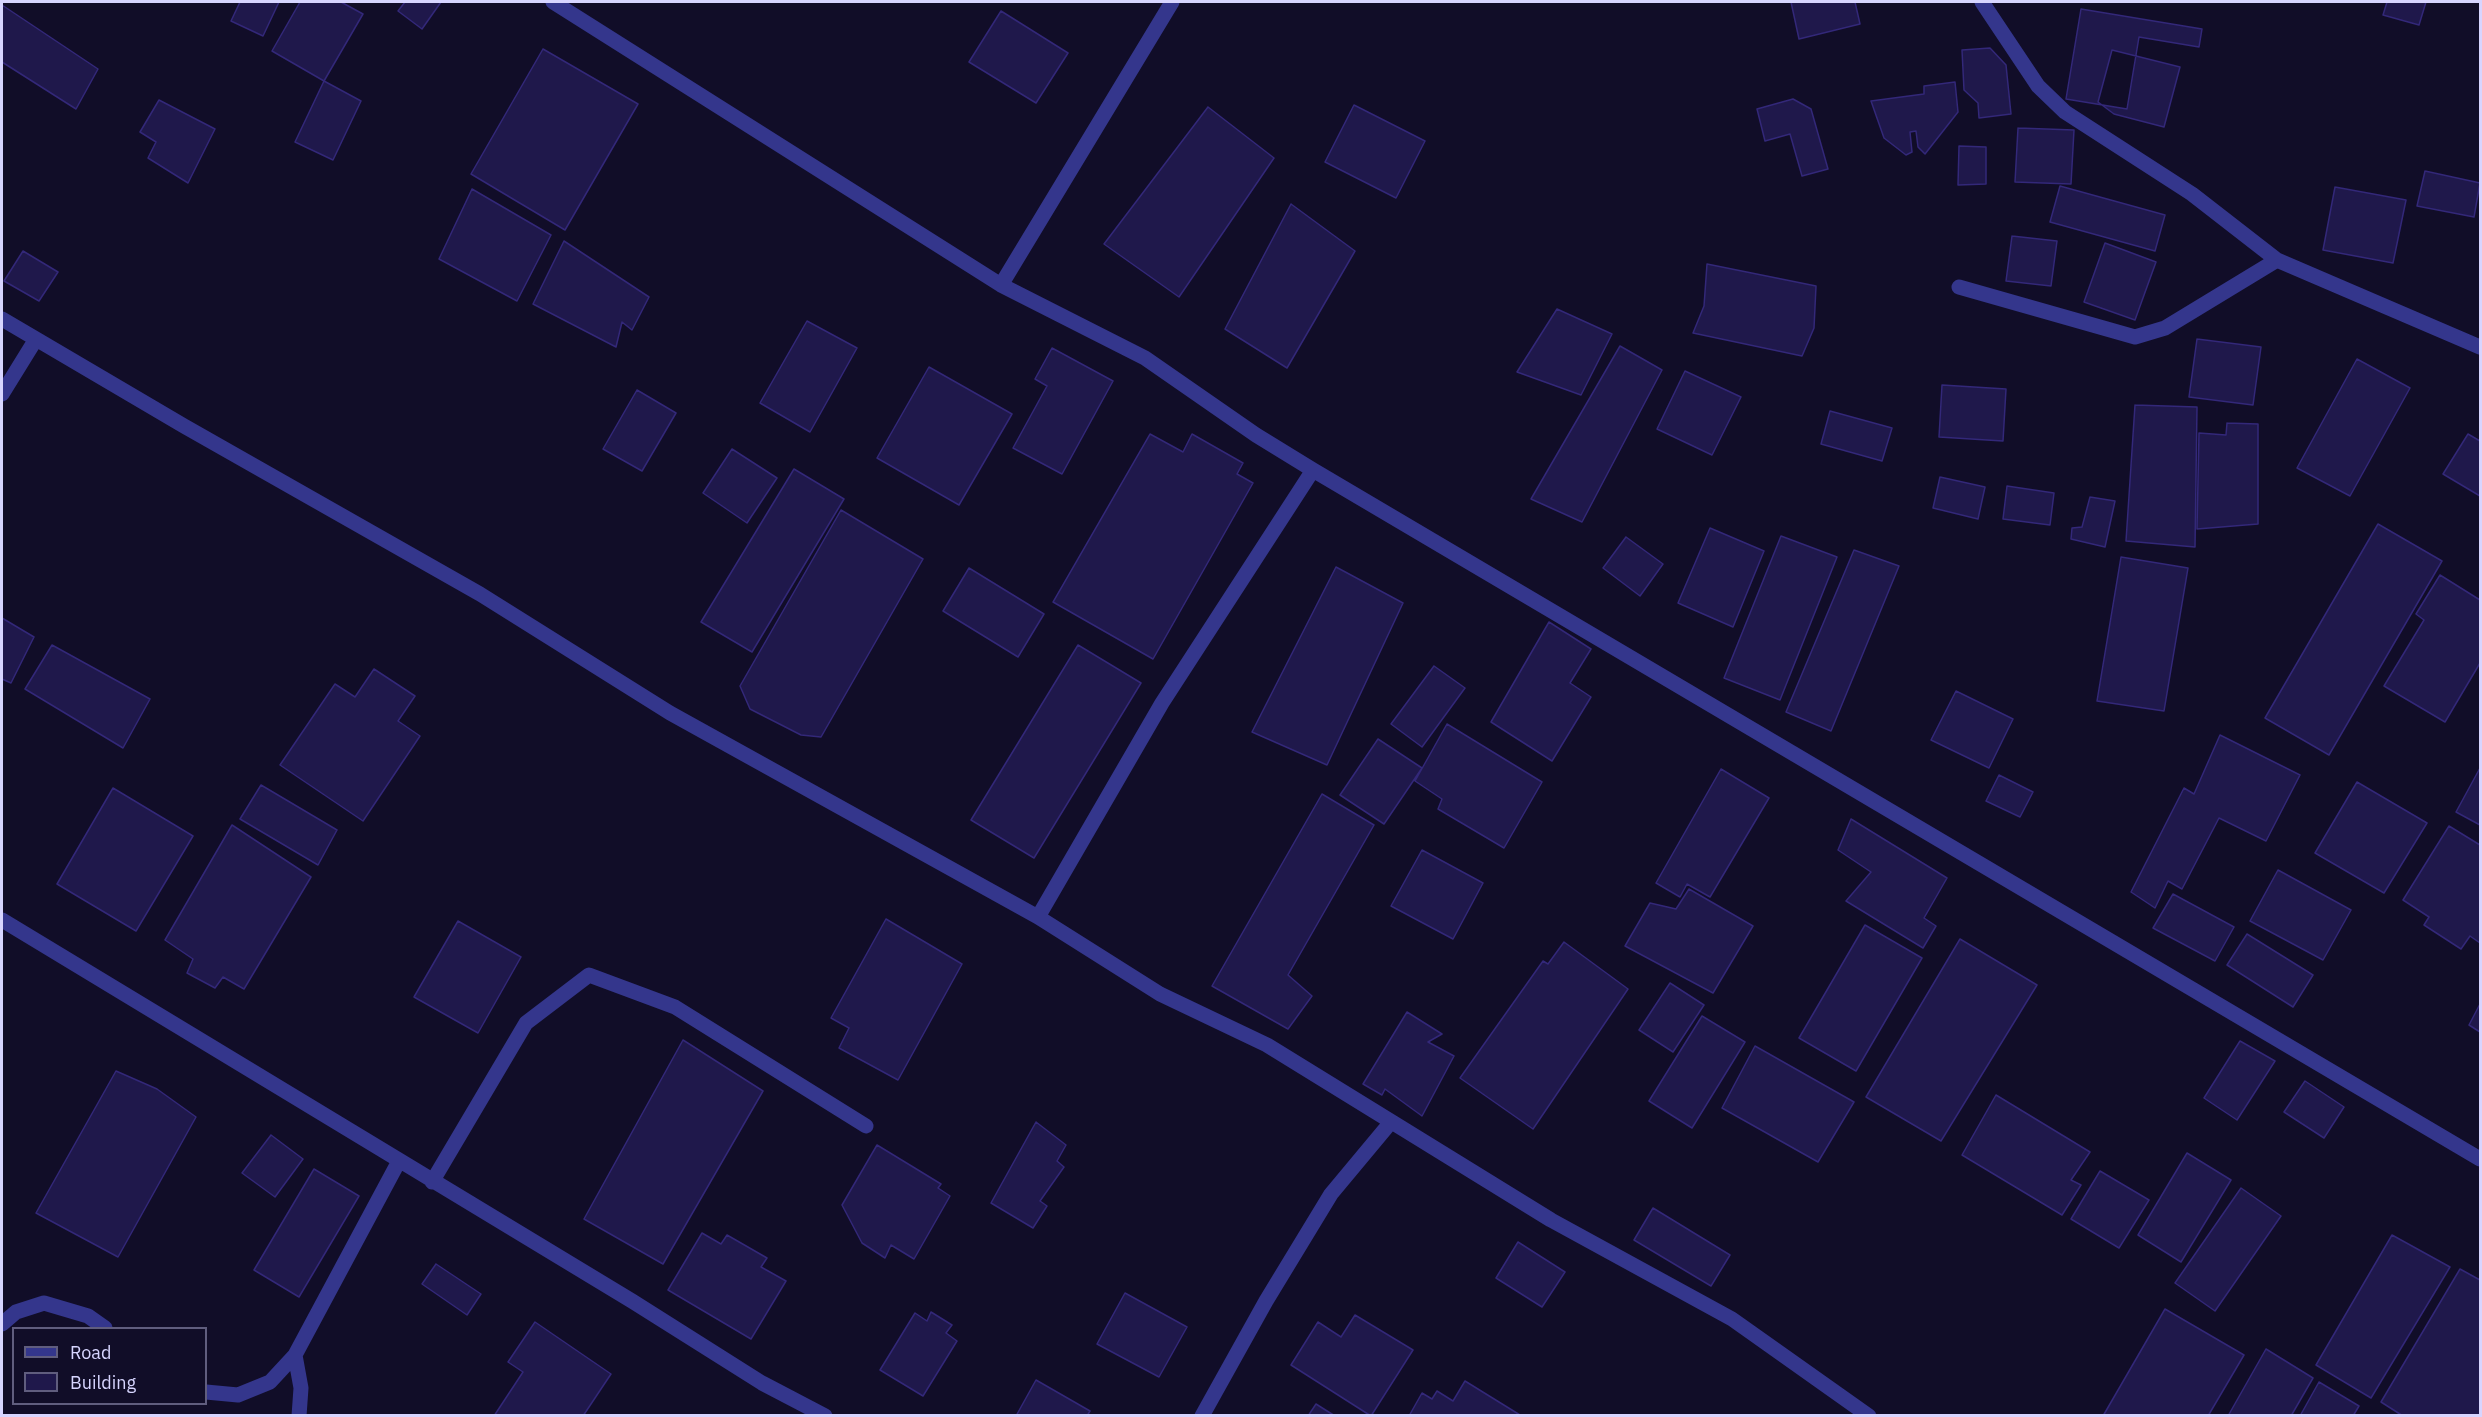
<!DOCTYPE html>
<style>
body{margin:0}
#map{position:relative;width:2482px;height:1417px;overflow:hidden;background:#110d28;font-family:"IBM Plex Sans",sans-serif}
canvas{display:block}
.frame{position:absolute;inset:0;border:3px solid #d7d5ff;pointer-events:none}
.legend{position:absolute;left:12px;top:1327px;width:195px;height:78px;box-sizing:border-box;background:#110d28;border:2px solid #605d7e;margin:0;padding:8px 10px;list-style:none;font-size:18px;color:#d7d5ff}
.legend li{display:flex;align-items:center;gap:12px;height:30px}
.legend b{width:30px;border:2px solid #605d7e}
</style>
<div id="map">
<canvas width="2482" height="1417"></canvas>
<div class="frame"></div>
<ul class="legend">
<li><b style="height:8px;background:#34368c"></b>Road</li>
<li><b style="height:16px;background:#1f184b"></b>Building</li>
</ul>
</div>
<script>
const ctx = document.querySelector('canvas').getContext('2d');
ctx.lineJoin = 'round';
function paint(path, color) { ctx.fillStyle = color; ctx.fill(path, 'evenodd'); }
const toPath = rows => new Path2D(rows.map(r => 'M' + r).join(''));
function stroke(path, color, width, dash) { ctx.strokeStyle = color; ctx.lineWidth = width; ctx.lineCap = dash ? 'butt' : 'round'; ctx.setLineDash(dash || []); ctx.stroke(path); }
const building = toPath([
 [240,2,279,2,263,36,231,21,240,2],
 [300,2,341,2,363,14,324,81,272,51,300,2],
 [405,2,441,2,422,29,398,11,405,2],
 [1791,2,1855,2,1860,24,1799,39,1791,2],
 [2387,2,2426,2,2419,25,2383,15,2387,2],
 [2,5,98,69,76,109,2,62,2,5],
 [2081,9,2202,29,2199,47,2139,37,2127,109,2066,99,2081,9],
 [1001,11,1068,53,1036,103,969,62,1001,11],
 [1990,48,2006,65,2011,114,1979,118,1978,103,1964,90,1962,50,1990,48],
 [543,49,638,104,565,230,471,174,543,49],
 [2112,50,2180,67,2164,127,2114,114,2098,102,2112,50],
 [324,81,361,101,333,160,295,142,324,81],
 [1955,82,1958,112,1925,154,1918,147,1916,131,1910,132,1912,152,1906,155,1884,138,1871,101,1924,94,1924,86,1955,82],
 [1793,99,1811,109,1828,169,1802,176,1790,134,1765,141,1757,109,1793,99],
 [159,100,215,129,188,183,148,158,156,142,140,132,159,100],
 [1354,105,1425,141,1396,198,1325,162,1354,105],
 [1208,107,1274,158,1179,297,1104,244,1208,107],
 [2018,128,2074,130,2071,184,2015,182,2018,128],
 [1959,146,1986,147,1986,184,1958,185,1959,146],
 [2425,171,2480,183,2474,217,2417,206,2425,171],
 [2060,186,2165,215,2155,251,2050,222,2060,186],
 [2335,187,2406,200,2393,263,2323,250,2335,187],
 [472,189,551,235,517,301,439,259,472,189],
 [1291,204,1355,251,1287,368,1225,329,1291,204],
 [2012,236,2057,241,2051,286,2006,281,2012,236],
 [564,241,649,297,632,330,622,322,616,347,533,304,564,241],
 [2105,243,2156,262,2135,320,2084,302,2105,243],
 [23,251,58,272,39,301,4,281,23,251],
 [1707,264,1816,286,1814,328,1802,356,1693,333,1704,306,1707,264],
 [1557,309,1612,334,1581,395,1517,372,1557,309],
 [807,321,857,348,810,432,760,403,807,321],
 [2197,339,2261,347,2253,405,2189,397,2197,339],
 [1620,346,1662,370,1582,522,1531,499,1620,346],
 [1052,348,1113,381,1062,474,1013,448,1047,386,1035,379,1052,348],
 [2357,359,2410,388,2350,496,2297,468,2357,359],
 [929,367,1012,414,959,505,877,458,929,367],
 [1685,371,1741,397,1712,455,1657,429,1685,371],
 [1942,385,2006,389,2003,441,1939,437,1942,385],
 [637,390,676,413,642,471,603,449,637,390],
 [2135,405,2197,407,2195,547,2126,541,2135,405],
 [1830,411,1892,428,1882,461,1821,444,1830,411],
 [2227,423,2258,424,2258,524,2197,529,2199,433,2226,435,2227,423],
 [1150,434,1183,452,1192,434,1243,463,1237,474,1253,483,1153,659,1053,602,1150,434],
 [2468,434,2480,441,2480,496,2443,474,2468,434],
 [732,449,777,478,747,523,703,493,732,449],
 [794,469,844,499,752,652,701,622,794,469],
 [1940,477,1985,487,1978,519,1933,508,1940,477],
 [2007,486,2054,493,2050,525,2003,519,2007,486],
 [2090,497,2115,501,2105,547,2071,539,2072,528,2082,527,2090,497],
 [841,510,923,559,821,737,801,735,750,709,740,686,841,510],
 [2378,524,2442,561,2329,755,2265,718,2378,524],
 [1710,528,1764,551,1733,627,1678,603,1710,528],
 [1781,536,1837,557,1780,700,1724,678,1781,536],
 [1626,537,1663,564,1640,596,1603,568,1626,537],
 [1854,550,1899,566,1831,731,1786,712,1854,550],
 [2121,557,2188,568,2164,711,2097,701,2121,557],
 [1336,567,1403,603,1327,765,1252,732,1336,567],
 [969,568,1044,614,1018,657,943,611,969,568],
 [2440,575,2480,600,2480,663,2445,722,2384,686,2424,620,2416,614,2440,575],
 [2,618,34,637,11,683,2,679,2,618],
 [1549,622,1591,649,1570,683,1591,697,1552,761,1491,722,1549,622],
 [52,645,150,699,123,748,25,689,52,645],
 [1078,645,1141,683,1034,858,971,820,1078,645],
 [1434,666,1465,688,1422,747,1391,724,1434,666],
 [374,669,415,696,398,721,420,736,363,821,280,765,335,684,355,697,374,669],
 [1956,691,2013,719,1989,768,1931,740,1956,691],
 [1447,724,1542,782,1504,848,1438,809,1442,799,1415,781,1447,724],
 [2220,735,2300,775,2266,841,2219,818,2182,889,2168,881,2155,908,2131,892,2184,788,2194,794,2220,735],
 [1378,739,1422,768,1384,824,1340,795,1378,739],
 [2480,768,2480,825,2456,812,2480,768],
 [1721,769,1769,798,1710,897,1687,884,1680,897,1656,883,1721,769],
 [1999,775,2033,792,2020,817,1986,801,1999,775],
 [2357,782,2427,823,2384,893,2315,853,2357,782],
 [261,785,337,830,318,865,240,819,261,785],
 [113,788,193,836,136,931,57,884,113,788],
 [1322,794,1374,825,1288,975,1312,996,1288,1029,1212,986,1322,794],
 [1851,819,1947,878,1924,918,1936,926,1923,948,1846,901,1871,872,1838,850,1851,819],
 [232,825,311,877,244,989,223,977,215,988,187,973,193,959,165,940,232,825],
 [2449,826,2480,845,2480,943,2470,936,2461,949,2424,925,2429,917,2403,900,2449,826],
 [1422,850,1483,883,1453,939,1391,906,1422,850],
 [2278,870,2351,910,2323,960,2250,921,2278,870],
 [1689,889,1753,926,1713,993,1625,946,1650,903,1676,909,1689,889],
 [2173,894,2234,927,2215,961,2153,928,2173,894],
 [886,919,962,964,898,1080,839,1048,849,1028,831,1018,886,919],
 [458,921,521,957,478,1033,414,997,458,921],
 [1865,925,1922,958,1856,1071,1799,1038,1865,925],
 [2247,934,2313,975,2293,1007,2227,965,2247,934],
 [1960,939,2037,985,1941,1141,1866,1097,1960,939],
 [1564,942,1628,989,1533,1129,1460,1078,1543,961,1548,964,1564,942],
 [1670,983,1704,1005,1673,1052,1639,1030,1670,983],
 [2480,1004,2480,1032,2469,1025,2480,1004],
 [1407,1012,1442,1034,1428,1042,1454,1056,1422,1116,1385,1089,1382,1095,1363,1084,1407,1012],
 [1702,1016,1745,1042,1692,1128,1649,1101,1702,1016],
 [683,1040,763,1091,663,1264,584,1219,683,1040],
 [2240,1041,2275,1061,2237,1120,2204,1098,2240,1041],
 [1755,1046,1854,1102,1818,1162,1722,1108,1755,1046],
 [116,1071,157,1089,196,1117,118,1257,36,1213,116,1071],
 [2305,1081,2344,1107,2324,1138,2284,1112,2305,1081],
 [1996,1095,2090,1152,2071,1180,2081,1185,2062,1215,1962,1155,1996,1095],
 [1036,1122,1066,1145,1057,1161,1064,1167,1040,1201,1047,1206,1033,1228,991,1203,1036,1122],
 [271,1135,303,1159,275,1197,242,1173,271,1135],
 [877,1145,941,1184,938,1188,950,1196,914,1259,891,1245,885,1258,862,1243,842,1205,877,1145],
 [2187,1153,2231,1180,2181,1262,2138,1235,2187,1153],
 [314,1169,359,1196,299,1297,254,1270,314,1169],
 [2100,1171,2149,1200,2119,1248,2071,1219,2100,1171],
 [2241,1188,2281,1216,2215,1311,2175,1283,2241,1188],
 [1653,1208,1730,1255,1711,1286,1634,1240,1653,1208],
 [702,1233,721,1244,727,1235,767,1258,761,1267,786,1281,751,1339,668,1290,702,1233],
 [2392,1235,2450,1267,2371,1398,2316,1365,2392,1235],
 [1518,1242,1565,1272,1542,1307,1496,1278,1518,1242],
 [436,1264,481,1294,467,1315,422,1284,436,1264],
 [2460,1269,2480,1280,2480,1416,2403,1416,2381,1402,2460,1269],
 [1125,1293,1187,1327,1159,1377,1097,1344,1125,1293],
 [2165,1309,2244,1355,2208,1416,2103,1416,2165,1309],
 [931,1312,952,1325,946,1333,957,1341,923,1396,880,1370,915,1313,927,1321,931,1312],
 [1355,1315,1413,1350,1371,1416,1291,1365,1318,1322,1341,1337,1355,1315],
 [535,1322,611,1374,583,1416,494,1416,523,1372,508,1362,535,1322],
 [2266,1349,2313,1378,2291,1416,2228,1416,2266,1349],
 [1036,1380,1090,1411,1087,1416,1016,1416,1036,1380],
 [1465,1381,1520,1415,1409,1416,1422,1393,1432,1399,1437,1391,1453,1401,1465,1381],
 [2319,1382,2359,1406,2353,1416,2300,1416,2319,1382],
 [1316,1404,1335,1416,1308,1416,1316,1404]
]);
paint(building, '#1f184b');
stroke(building, '#332879', 1.5);
stroke(toPath([
 [553,2,1001,285,1145,358,1256,435,1313,470,2480,1159],
 [1982,2,2038,86,2065,112,2192,194,2277,260,2480,347],
 [1001,285,1172,2],
 [1959,287,2135,337,2165,328,2277,260],
 [2,319,184,426,480,594,670,713,1038,917,1160,994,1267,1045,1551,1220,1732,1319,1869,1416],
 [2,394,36,339],
 [1038,917,1162,703,1313,470],
 [2,920,632,1301,762,1383,825,1416],
 [432,1182,526,1023,589,975,675,1007,866,1126],
 [2,1324,16,1312,44,1303,88,1316,105,1328],
 [295,1355,301,1388,299,1416],
 [206,1392,238,1395,270,1382,295,1355,399,1161],
 [1202,1416,1266,1301,1331,1194,1391,1122]
]), '#34368c', 15);
</script>
